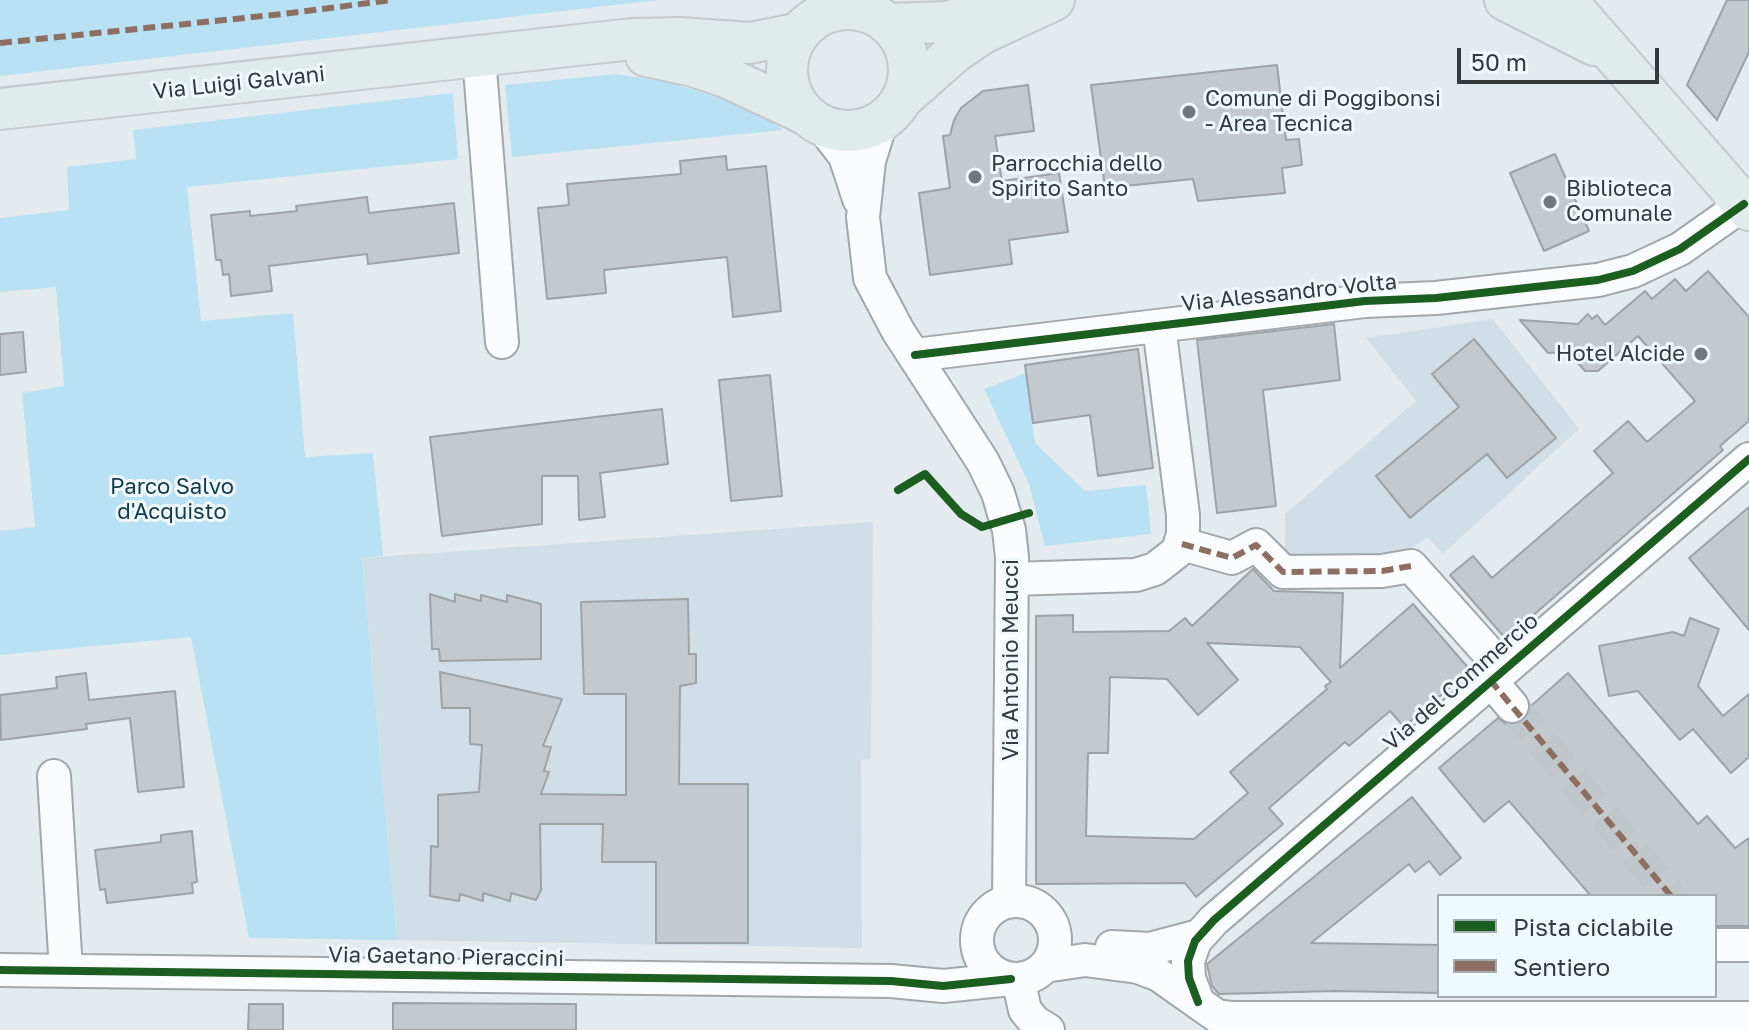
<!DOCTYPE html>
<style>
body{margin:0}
#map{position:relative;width:1749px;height:1030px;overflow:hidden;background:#e3ebef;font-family:"Golos Text",sans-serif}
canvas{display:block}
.legend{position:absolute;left:1437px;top:894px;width:280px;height:104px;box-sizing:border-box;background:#f0f9fd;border:2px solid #a5acb0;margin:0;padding:10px 14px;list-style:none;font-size:24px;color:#34393c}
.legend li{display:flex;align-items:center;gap:16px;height:40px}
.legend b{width:40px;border:2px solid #a5acb0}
.scale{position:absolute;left:1457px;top:48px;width:202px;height:36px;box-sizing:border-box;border:4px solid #34393c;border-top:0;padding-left:10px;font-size:24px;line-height:28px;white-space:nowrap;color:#34393c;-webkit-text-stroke:6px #f0f9fd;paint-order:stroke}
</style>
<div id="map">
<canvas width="1749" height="1030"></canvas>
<ul class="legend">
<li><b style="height:10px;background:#1b5e20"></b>Pista ciclabile</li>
<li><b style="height:10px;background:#8d6e63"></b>Sentiero</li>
</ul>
<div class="scale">50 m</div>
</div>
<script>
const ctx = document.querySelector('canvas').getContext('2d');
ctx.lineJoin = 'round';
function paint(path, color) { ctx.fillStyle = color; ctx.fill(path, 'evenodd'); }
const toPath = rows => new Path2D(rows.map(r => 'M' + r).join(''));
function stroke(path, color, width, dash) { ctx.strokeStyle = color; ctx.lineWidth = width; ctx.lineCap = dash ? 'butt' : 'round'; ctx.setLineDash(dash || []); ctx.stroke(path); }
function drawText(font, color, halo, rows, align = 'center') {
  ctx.font = font + ' "Golos Text",sans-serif'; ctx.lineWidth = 6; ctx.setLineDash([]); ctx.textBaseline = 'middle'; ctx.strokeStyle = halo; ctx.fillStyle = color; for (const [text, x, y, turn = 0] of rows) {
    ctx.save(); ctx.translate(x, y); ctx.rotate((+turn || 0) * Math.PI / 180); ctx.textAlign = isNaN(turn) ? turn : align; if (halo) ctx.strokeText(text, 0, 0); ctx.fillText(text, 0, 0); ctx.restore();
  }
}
paint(toPath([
 [1493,319,1579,429,1443,554,1428,538,1379,567,1285,564,1285,514,1416,401,1366,338],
 [873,522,871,759,861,760,862,948,397,940,362,558]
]), '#d0dfe7');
paint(toPath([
 [0,0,658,0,0,76],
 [615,74,667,82,731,101,764,117,783,130,512,157,505,85],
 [453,93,458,159,187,187,201,321,293,313,305,457,373,453,383,556,362,558,397,940,249,938,191,637,0,655,0,531,35,527,22,393,64,386,56,287,0,292,0,218,69,210,67,167,136,159,133,130],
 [1026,373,1035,443,1085,491,1146,485,1151,534,1045,546,1029,484,984,389]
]), '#b8e1f3');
const building = toPath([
 [1727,0,1749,0,1749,52,1717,120,1687,85,1727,0],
 [1277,65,1286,140,1299,139,1302,165,1282,168,1285,193,1198,201,1193,179,1105,188,1091,85,1277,65],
 [1028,85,1034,131,995,136,1002,181,1059,173,1068,232,1009,240,1012,264,930,275,919,193,950,188,943,136,950,135,954,120,961,108,983,91,1028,85],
 [1555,154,1589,231,1544,251,1510,173,1555,154],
 [726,156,727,170,766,166,781,311,733,317,727,257,604,270,606,293,547,299,538,208,569,205,567,184,681,174,680,161,726,156],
 [367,197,369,213,454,203,459,253,368,264,367,254,269,266,272,291,231,296,229,274,223,275,221,260,216,260,211,215,250,211,250,216,297,211,296,206,367,197],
 [1708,271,1749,317,1749,421,1720,446,1723,450,1506,639,1450,575,1473,556,1492,578,1613,473,1594,451,1628,421,1647,442,1695,401,1638,336,1598,371,1585,371,1568,352,1548,353,1520,320,1578,324,1588,314,1592,319,1597,315,1605,325,1645,291,1652,299,1675,279,1686,291,1708,271],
 [1334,324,1340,380,1263,390,1276,506,1217,513,1197,340,1334,324],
 [23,332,26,372,0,375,0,334,23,332],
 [1474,339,1556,438,1507,478,1487,454,1410,518,1376,476,1459,407,1432,374,1474,339],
 [1138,349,1153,468,1098,476,1090,415,1033,423,1025,365,1138,349],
 [770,375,782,496,731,501,719,380,770,375],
 [662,409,668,464,600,473,605,517,579,520,578,476,542,476,542,524,442,536,430,437,662,409],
 [1749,507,1749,630,1689,558,1749,507],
 [1253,569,1274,591,1343,593,1340,668,1413,604,1470,670,1404,727,1390,711,1349,746,1345,742,1269,808,1283,824,1196,897,1185,883,1036,884,1036,616,1073,615,1073,632,1169,631,1185,618,1192,626,1253,569],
 [1207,643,1300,647,1331,682,1325,686,1327,689,1230,772,1248,793,1194,839,1086,836,1088,753,1108,753,1110,677,1167,679,1198,715,1238,680,1207,643],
 [430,594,455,602,455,594,481,601,481,595,507,602,507,595,541,604,541,659,440,661,439,649,432,649,430,594],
 [688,599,689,654,696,654,696,683,680,686,679,784,748,784,748,943,656,943,656,862,602,862,603,824,540,824,541,890,536,900,511,893,510,901,483,893,483,901,460,894,459,901,430,896,431,846,438,847,438,795,479,792,482,745,470,744,470,708,442,708,440,672,562,699,543,746,551,747,544,771,549,772,541,794,626,795,626,694,584,694,581,602,688,599],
 [1690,618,1719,629,1698,686,1723,716,1749,694,1749,757,1731,773,1693,729,1680,740,1638,691,1609,696,1599,646,1673,632,1684,636,1690,618],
 [86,673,89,700,175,691,184,787,138,792,130,718,86,724,87,729,1,740,0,695,57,688,56,677,86,673],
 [1568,673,1698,824,1707,816,1735,848,1749,838,1749,926,1715,926,1715,896,1591,896,1509,801,1484,822,1439,768,1498,718,1506,724,1515,725,1524,721,1530,713,1531,706,1568,673],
 [1412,797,1461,858,1440,875,1429,861,1415,872,1409,864,1311,943,1439,945,1439,993,1336,991,1219,994,1212,986,1207,964,1412,797],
 [192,831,197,882,192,883,193,893,107,903,105,889,100,890,95,850,161,842,161,835,192,831],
 [393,1003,576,1004,576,1030,393,1030,393,1003],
 [249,1004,283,1004,283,1030,248,1030,249,1004]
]);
paint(building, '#c4c9cd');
stroke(building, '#9ea3a6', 2);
stroke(toPath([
 [1512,706,1671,896]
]), '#c0c7cb', 32, [32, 16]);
const minor = toPath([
 [479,57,502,342],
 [881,122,869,161,863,217,870,278,898,331,983,462,998,493,1009,530,1012,557,1009,901],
 [821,125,845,156,859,199],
 [915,355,1365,301,1436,298,1598,280,1633,271,1680,249,1744,204],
 [1182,544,1232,558,1256,545,1283,572,1382,571,1411,566,1503,669],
 [1012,579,1136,575,1155,569,1178,551,1183,534,1183,515,1159,326],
 [1490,680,1512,706],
 [54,776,66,970],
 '977 940a39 39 0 1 1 78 0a39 39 0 1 1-78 0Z',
 [1715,945,1749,945],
 [1112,947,1150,949,1199,936],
 [1045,966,1085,960,1138,967,1159,975,1217,1016,1232,1018,1749,1018],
 [0,970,891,981,943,986,1011,979],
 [1023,978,1021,992,1025,1010,1035,1022,1048,1030],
 [1198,1002,1189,978,1188,961,1195,941,1214,920,1749,459]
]);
const major = toPath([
 [1505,0,1594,45],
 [1566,0,1749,210],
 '787 70a61 61 0 1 1 122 0a61 61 0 1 1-122 0Z',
 [888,24,947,22,974,14,1001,2],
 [646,56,693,66,726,77,805,114],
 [904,97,955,52,983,33,1054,0],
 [0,109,632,39,680,38,750,43,800,33]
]);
stroke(minor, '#a1a7aa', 36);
stroke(major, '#c4c9cb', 44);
stroke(minor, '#fbfcfd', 32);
stroke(major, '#e2ebec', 40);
stroke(toPath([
 [0,43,283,14,392,0],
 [1182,544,1232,558,1256,545,1283,572,1382,571,1411,566],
 [1490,680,1671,896]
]), '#8d6e63', 6, [12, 6]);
stroke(toPath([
 [915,355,1365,301,1436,298,1598,280,1633,271,1680,249,1744,204],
 [898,490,925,474,961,514,982,527,1029,513],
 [0,970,891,981,943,986,1011,979],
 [1198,1002,1189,978,1188,961,1195,941,1214,920,1749,459]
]), '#1b5e20', 8);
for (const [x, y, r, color] of [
 [1189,112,8,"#71777b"],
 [975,177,8,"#71777b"],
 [1550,202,8,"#71777b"],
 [1701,354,8,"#71777b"]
]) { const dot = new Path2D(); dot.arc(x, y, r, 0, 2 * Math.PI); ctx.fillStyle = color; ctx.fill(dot); stroke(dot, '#f0f9fd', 3); }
drawText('22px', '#34393c', '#f0f9fd', [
 ["Via Luigi Galvani",239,83,-6],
 ["Via Alessandro Volta",1289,293,-6],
 ["Via Antonio Meucci",1011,660,-90],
 ["Via del Commercio",1461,682,-41],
 ["Via Gaetano Pieraccini",446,957,1]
]);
drawText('22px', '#34393c', '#f0f9fd', [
 ["Comune di Poggibonsi",1205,99],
 ["- Area Tecnica",1205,124],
 ["Parrocchia dello",991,164],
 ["Spirito Santo",991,189],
 ["Biblioteca",1566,189],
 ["Comunale",1566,214],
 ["Hotel Alcide",1685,354,"right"]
], 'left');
drawText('22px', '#133b4b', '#f0f9fd', [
 ["Parco Salvo",172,487],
 ["d'Acquisto",172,512]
]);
</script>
